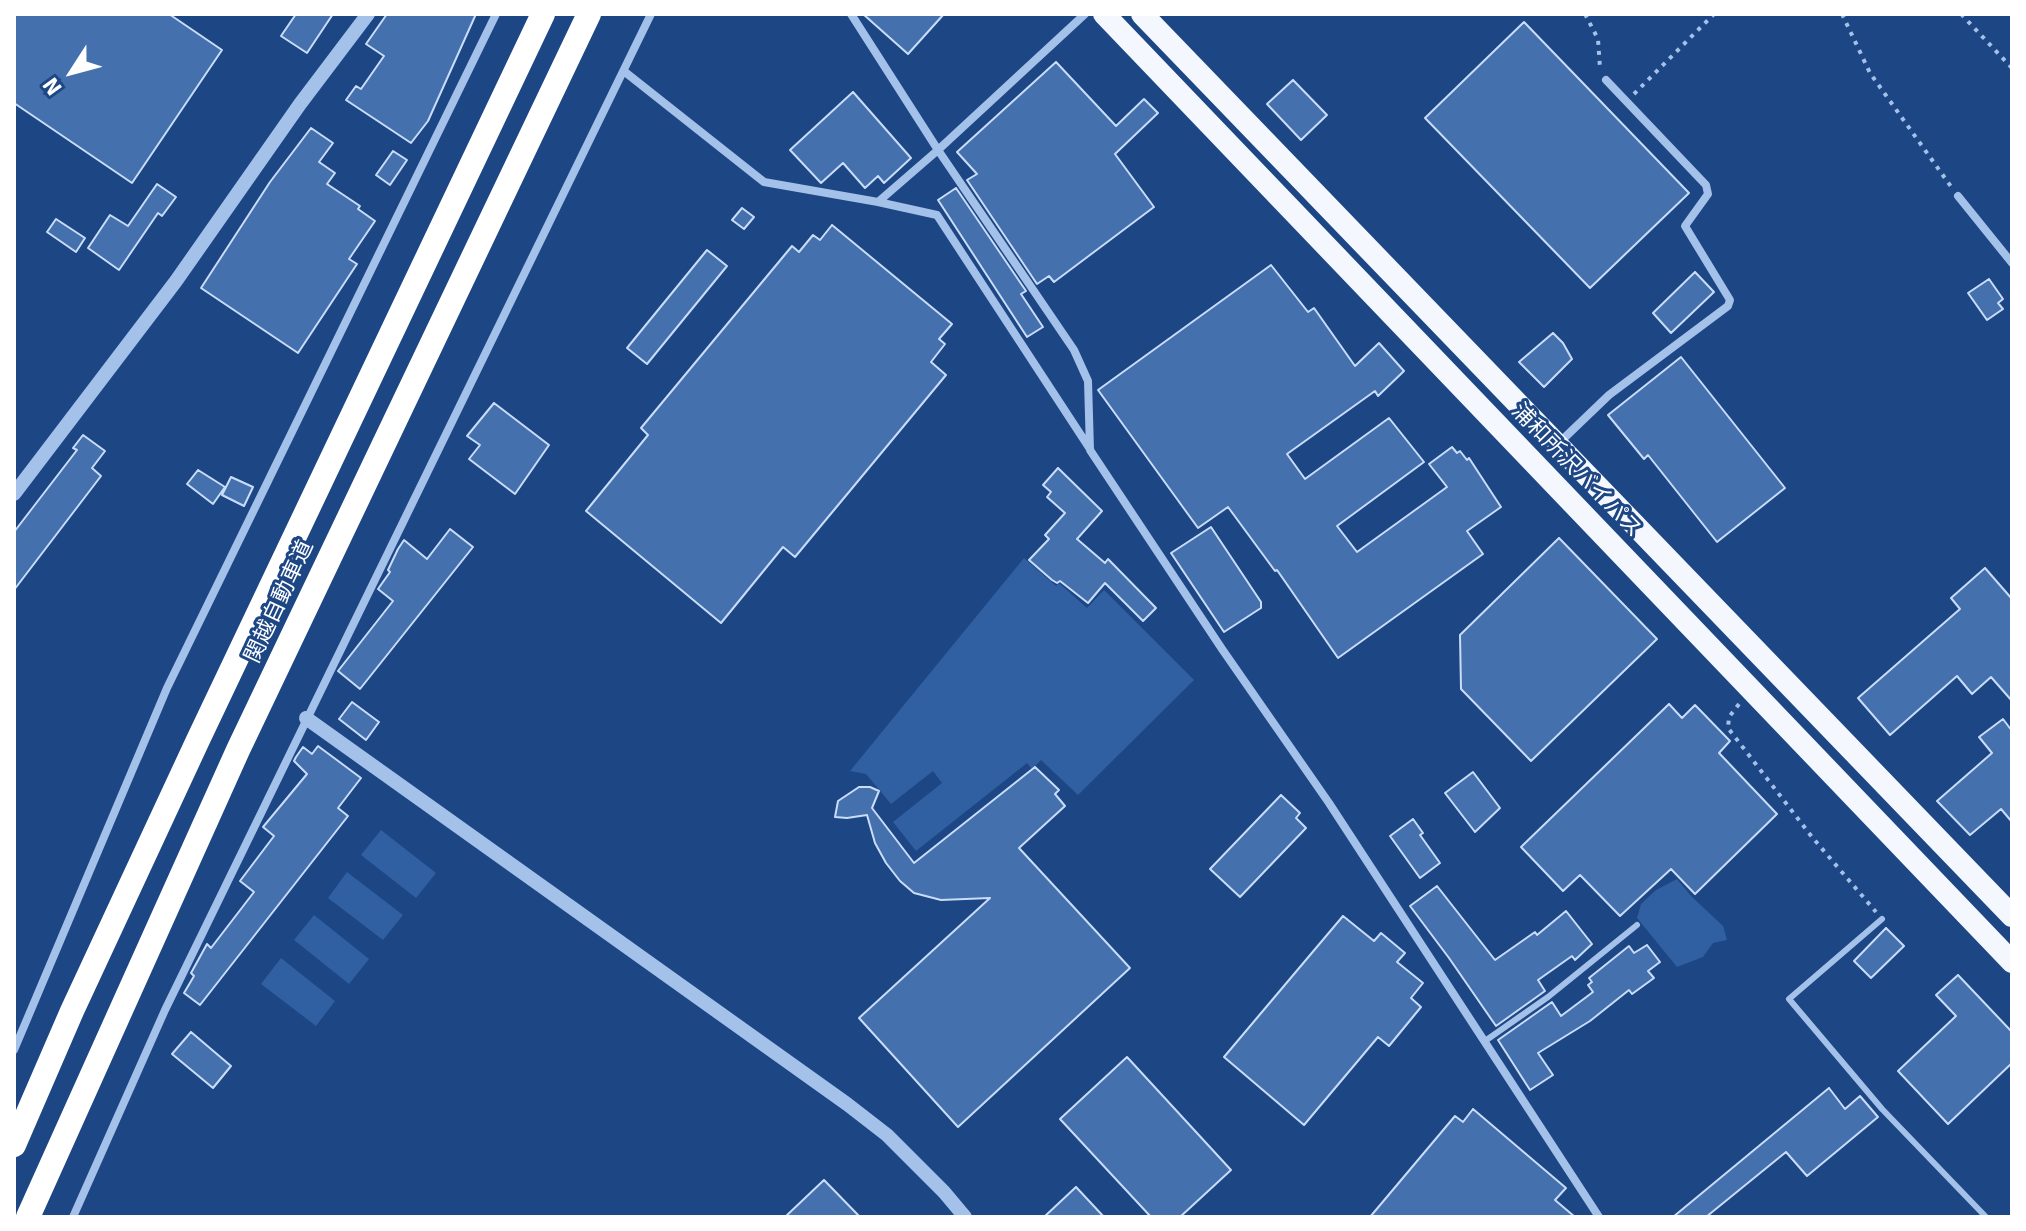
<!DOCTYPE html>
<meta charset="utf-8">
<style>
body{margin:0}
#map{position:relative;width:2026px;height:1231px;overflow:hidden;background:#1d4685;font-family:Signika,sans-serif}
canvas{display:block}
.frame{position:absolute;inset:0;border:16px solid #fff;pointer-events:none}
.north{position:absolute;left:32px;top:32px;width:80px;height:80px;-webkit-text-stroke:6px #1d4685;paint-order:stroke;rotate:234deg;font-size:22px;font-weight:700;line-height:32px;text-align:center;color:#fff}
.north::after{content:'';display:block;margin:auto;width:28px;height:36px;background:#fff;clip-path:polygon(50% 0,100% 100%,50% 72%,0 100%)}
</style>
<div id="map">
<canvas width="2026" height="1231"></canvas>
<div class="frame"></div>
<div class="north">N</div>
</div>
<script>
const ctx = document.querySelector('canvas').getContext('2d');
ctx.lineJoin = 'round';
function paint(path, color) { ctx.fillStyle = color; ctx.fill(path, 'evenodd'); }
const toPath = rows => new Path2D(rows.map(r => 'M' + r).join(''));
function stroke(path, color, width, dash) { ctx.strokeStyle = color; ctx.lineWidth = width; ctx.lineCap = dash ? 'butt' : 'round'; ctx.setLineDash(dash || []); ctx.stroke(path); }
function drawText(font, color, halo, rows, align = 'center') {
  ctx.font = font + ' Signika,"Noto Sans JP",sans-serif'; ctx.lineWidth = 6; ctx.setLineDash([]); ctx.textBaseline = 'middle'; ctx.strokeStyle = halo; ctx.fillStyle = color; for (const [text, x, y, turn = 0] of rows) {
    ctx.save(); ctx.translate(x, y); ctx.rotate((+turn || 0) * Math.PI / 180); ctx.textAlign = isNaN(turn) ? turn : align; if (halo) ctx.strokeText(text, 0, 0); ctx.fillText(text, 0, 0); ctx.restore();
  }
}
paint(toPath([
 [1024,558,1056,586,1059,583,1087,608,1104,590,1194,680,1078,795,1041,760,1032,769,1027,763,916,851,893,822,942,783,933,771,891,804,866,774,850,771],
 [381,830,436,873,416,898,361,855],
 [347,872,403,915,383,940,328,898],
 [1677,879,1691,896,1723,926,1727,940,1713,943,1703,957,1677,967,1637,918,1641,904,1656,890],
 [314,915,369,959,349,984,294,940],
 [281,958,335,1001,316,1026,261,984]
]), '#305fa2');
const building = toPath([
 [14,14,169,14,222,50,132,183,14,103,14,14],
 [296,14,333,14,307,53,281,36,296,14],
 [387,14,476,14,428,121,411,143,346,100,356,86,361,89,384,56,366,44,387,14],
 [863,14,944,14,908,54,863,14],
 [1524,22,1689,193,1590,288,1425,118,1524,22],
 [1056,62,1116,126,1144,99,1158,113,1115,154,1154,207,1054,282,1049,276,1037,284,967,180,977,174,957,152,1056,62],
 [1293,80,1327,115,1301,140,1267,104,1293,80],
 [853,92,911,158,884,183,878,176,865,188,843,163,821,183,790,150,853,92],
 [311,128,333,143,319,162,335,173,327,184,360,206,358,209,375,221,349,259,357,264,298,353,201,288,270,182,311,128],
 [393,151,407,160,390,185,376,175,393,151],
 [157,184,176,197,162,216,158,213,119,270,88,248,110,215,128,226,157,184],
 [956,188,1026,291,1021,294,1043,327,1027,337,938,200,956,188],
 [742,208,754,217,744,229,732,220,742,208],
 [56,219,85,238,76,252,47,232,56,219],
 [832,225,952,324,939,339,945,344,931,362,946,375,795,557,783,547,721,623,586,511,648,435,641,428,792,246,799,252,813,235,820,240,832,225],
 [707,250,727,266,647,364,627,348,707,250],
 [1271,265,1308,312,1314,308,1355,366,1379,343,1404,371,1378,396,1375,391,1287,454,1305,479,1389,418,1424,462,1337,526,1357,552,1447,487,1429,464,1452,447,1457,453,1460,451,1467,460,1469,458,1501,507,1467,531,1483,554,1338,658,1277,570,1275,571,1228,507,1198,528,1098,390,1271,265],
 [1695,272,1714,292,1671,333,1653,313,1695,272],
 [1989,279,2003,299,1998,303,2003,309,1987,320,1968,293,1989,279],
 [1553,333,1563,343,1572,359,1544,387,1519,362,1553,333],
 [1681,357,1785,488,1717,542,1648,455,1644,459,1608,415,1681,357],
 [494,403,549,445,515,494,469,459,480,445,467,436,494,403],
 [83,435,105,451,92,468,101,476,14,590,14,532,77,450,73,448,83,435],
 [1058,468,1102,511,1077,539,1105,563,1108,559,1156,608,1143,621,1105,583,1088,603,1060,581,1057,583,1052,580,1029,560,1049,539,1045,535,1065,513,1047,497,1051,492,1043,485,1058,468],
 [198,470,225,487,213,504,187,484,198,470],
 [231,477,253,487,244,506,222,495,231,477],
 [1211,527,1261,602,1261,608,1224,632,1171,553,1211,527],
 [450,529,473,547,360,689,338,671,393,601,378,589,390,572,388,570,398,549,404,540,427,559,450,529],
 [1559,538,1657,639,1531,761,1461,689,1460,635,1559,538],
 [1985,568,2012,599,2012,701,1991,677,1972,694,1957,676,1890,735,1858,698,1960,609,1951,598,1985,568],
 [352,702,379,722,366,740,339,719,352,702],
 [1669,704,1682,718,1695,705,1730,741,1719,753,1777,814,1695,894,1671,869,1620,916,1580,875,1563,891,1521,847,1669,704],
 [2003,719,2012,731,2012,822,2001,809,1970,835,1937,801,1992,753,1979,737,2003,719],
 [318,746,361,778,338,808,348,816,200,1005,184,993,194,976,191,973,207,944,211,948,254,892,240,881,274,836,263,827,307,774,294,761,296,757,303,747,312,754,318,746],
 [1035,767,1059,790,1055,794,1065,806,1019,848,1130,968,958,1127,859,1018,990,898,941,900,914,893,900,881,886,863,875,843,867,815,847,818,835,817,838,801,859,787,870,787,879,791,872,808,914,863,1035,767],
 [1473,772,1500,808,1475,832,1445,793,1473,772],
 [1281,795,1300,813,1296,818,1306,828,1240,897,1210,869,1281,795],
 [1413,819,1423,833,1420,835,1440,863,1420,878,1390,836,1413,819],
 [1437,886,1495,960,1535,932,1537,935,1566,911,1592,944,1575,960,1572,956,1538,980,1545,991,1496,1026,1449,958,1410,906,1437,886],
 [1343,916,1374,941,1381,933,1405,953,1397,962,1423,983,1411,998,1421,1007,1389,1046,1378,1037,1304,1125,1224,1057,1343,916],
 [1886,928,1904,946,1871,978,1854,961,1886,928],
 [1647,945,1660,962,1648,971,1654,978,1632,994,1629,990,1590,1021,1538,1053,1553,1075,1530,1090,1498,1040,1552,1002,1561,1016,1593,992,1588,985,1592,982,1589,978,1629,946,1634,953,1647,945],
 [1958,975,2012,1032,2012,1063,1948,1124,1898,1071,1956,1016,1936,995,1958,975],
 [191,1032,231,1066,213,1088,172,1054,191,1032],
 [1127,1057,1231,1170,1180,1217,1151,1217,1060,1119,1127,1057],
 [1829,1088,1845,1109,1860,1096,1878,1117,1807,1176,1786,1152,1706,1217,1673,1217,1829,1088],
 [1473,1109,1566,1188,1555,1200,1575,1217,1370,1217,1455,1116,1463,1122,1473,1109],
 [824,1180,860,1217,785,1217,824,1180],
 [1076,1187,1104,1217,1044,1217,1076,1187]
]);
paint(building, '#4570ae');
stroke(building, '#c9dcf8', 2);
stroke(toPath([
 [1585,14,1598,39,1600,68],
 [1842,14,1870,73,1952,188],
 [1961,14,2012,68],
 [1634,94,1714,14],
 [1739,704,1729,717,1728,728,1812,837,1876,912]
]), '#a4c1ea', 4, [4, 6]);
stroke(toPath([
 [1882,919,1789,999,1882,1109,1986,1217],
 [1485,1041,1548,997,1637,925]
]), '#a4c1ea', 6);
stroke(toPath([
 [851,14,938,150,1074,350,1088,381,1090,450,1222,649,1329,803,1599,1217],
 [625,72,764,182,878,202,937,215,1090,449],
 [1958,196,2012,263],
 [878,202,938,150,1085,14],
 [1560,442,1609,395,1728,306,1730,300,1685,226,1708,194,1706,185,1606,80],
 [14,1050,167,688,496,14],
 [73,1217,165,1010,651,14]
]), '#a4c1ea', 8);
stroke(toPath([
 [14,494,176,281,300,104,368,14],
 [306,718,847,1104,887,1135,944,1192,965,1217]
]), '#a4c1ea', 14);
stroke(toPath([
 [1104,14,2012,962],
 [1142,14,2012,916]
]), '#f4f8fe', 22);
stroke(toPath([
 [14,1145,72,1011,198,740,543,14],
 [28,1217,238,750,589,14]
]), '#fff', 24);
drawText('22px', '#fff', '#1d4685', [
 ["浦和所沢バイパス",1576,471,46],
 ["関越自動車道",280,602,-65]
]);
</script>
